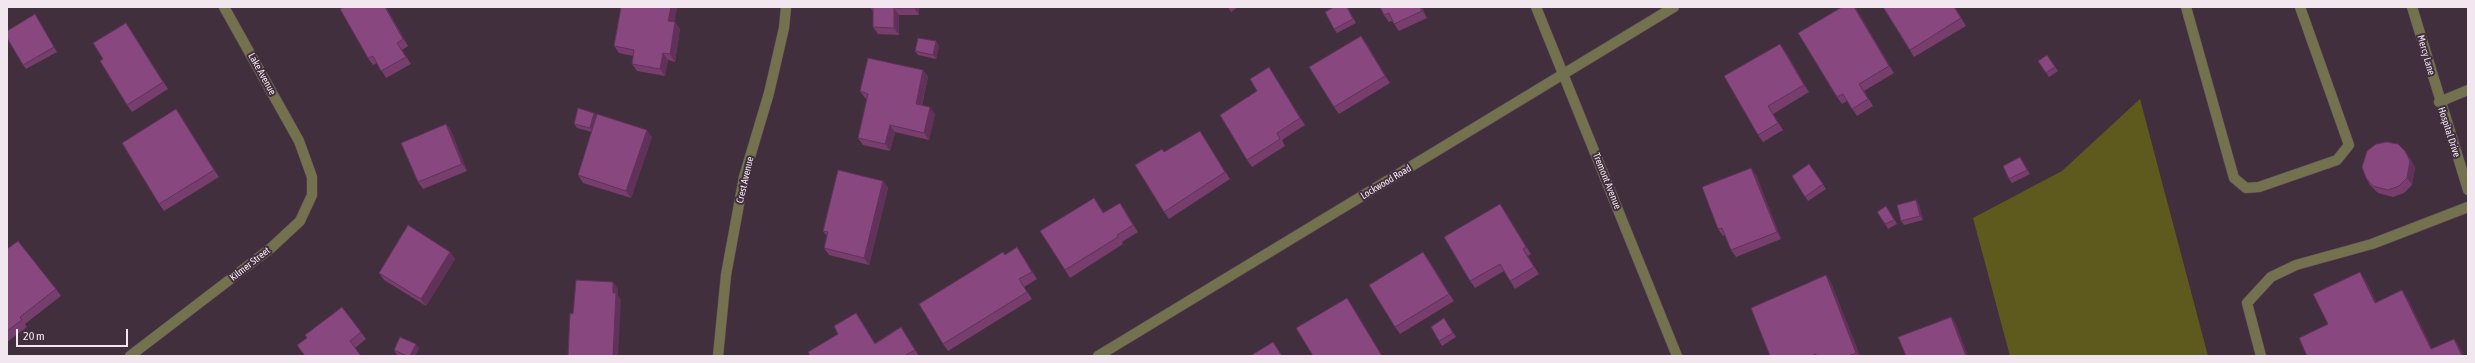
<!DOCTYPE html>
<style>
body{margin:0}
#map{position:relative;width:2475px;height:363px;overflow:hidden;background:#422f3e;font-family:"Asap Condensed",sans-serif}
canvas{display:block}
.frame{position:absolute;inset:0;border:8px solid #f2e6ef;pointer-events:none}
.scale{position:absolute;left:16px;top:329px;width:112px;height:18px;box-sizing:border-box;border:2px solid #f2e6ef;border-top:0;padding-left:5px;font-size:12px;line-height:14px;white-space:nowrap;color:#f2e6ef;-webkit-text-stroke:3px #422f3e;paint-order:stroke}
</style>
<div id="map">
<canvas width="2475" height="363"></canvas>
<div class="frame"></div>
<div class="scale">20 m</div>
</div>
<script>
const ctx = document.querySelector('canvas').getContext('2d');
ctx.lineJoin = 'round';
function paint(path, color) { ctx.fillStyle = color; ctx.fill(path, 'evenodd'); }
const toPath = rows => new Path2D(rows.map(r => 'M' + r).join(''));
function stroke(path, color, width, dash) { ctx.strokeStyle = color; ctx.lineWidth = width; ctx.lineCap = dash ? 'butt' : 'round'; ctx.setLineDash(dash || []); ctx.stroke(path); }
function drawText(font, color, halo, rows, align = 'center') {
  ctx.font = font + ' "Asap Condensed",sans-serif'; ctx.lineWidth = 4; ctx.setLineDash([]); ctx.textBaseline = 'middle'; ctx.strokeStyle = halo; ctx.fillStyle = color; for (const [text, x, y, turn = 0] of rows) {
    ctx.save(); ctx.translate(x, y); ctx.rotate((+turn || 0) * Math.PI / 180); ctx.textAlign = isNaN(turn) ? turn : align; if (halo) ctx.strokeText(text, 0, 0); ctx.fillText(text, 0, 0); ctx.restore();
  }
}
paint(toPath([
 [2140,99,2208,356,2010,356,1973,218,2062,171]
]), '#5e5a1e');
const minor = toPath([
 [1536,7,1677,356],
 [2186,7,2234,178,2246,188,2259,187,2337,160,2349,145,2300,7],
 [2412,7,2468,190],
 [2439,102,2468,90],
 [130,356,271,248,300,221,312,195,312,177,299,141,224,7],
 [718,356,726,275,744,177,769,93,784,28,786,7],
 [1098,356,1674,7],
 [2261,356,2247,303,2271,277,2296,265,2372,244,2468,207]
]);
stroke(minor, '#5e4c5a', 11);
stroke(minor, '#73714e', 10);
paint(toPath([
 [344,7,386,7,408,46,402,50,411,64,386,78,377,63,373,65,368,58],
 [621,7,677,7,674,22,675,22,680,29,675,62,668,60,665,76,637,71,632,64,633,56,619,53,614,46],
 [870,7,919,7,919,15,899,15,899,35,878,34,873,27,873,11],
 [1228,7,1238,7,1231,12],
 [1334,7,1347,7,1356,23,1337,33,1334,29],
 [1380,7,1422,7,1427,18,1399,31,1392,21,1389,22,1384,15],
 [1855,7,1894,73,1864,91,1873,106,1857,116,1847,101,1842,104,1837,97],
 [1883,7,1955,7,1966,26,1914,57],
 [35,14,57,52,26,69,23,65],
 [126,23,168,89,132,112,127,105,103,59],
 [936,41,939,46,936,59,918,55,915,51],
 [1366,43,1390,83,1339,114,1334,107],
 [1785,51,1809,92,1773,114,1783,130,1763,142,1758,135],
 [2047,55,2058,71,2049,77,2038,61],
 [1269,67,1305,125,1282,140,1285,146,1252,167,1247,160,1257,91],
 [923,70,928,77,922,105,935,114,929,140,895,132,890,151,863,145,858,138,867,99,865,98,860,91],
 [176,109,219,177,164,211,159,204],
 [594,113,597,116,652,137,631,198,583,183,578,175,592,132,577,128,574,124],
 [446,124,451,131,467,171,423,189,418,182],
 [1204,138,1230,179,1169,219,1164,212,1164,152],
 [2410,158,2415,168,2412,185,2404,193,2393,197,2378,193,2370,185,2366,178],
 [2023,162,2030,174,2012,183,2009,179],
 [1809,164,1826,189,1808,201,1792,176],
 [1751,168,1756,175,1781,239,1736,257,1731,250,1725,235,1723,236,1718,229],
 [883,181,888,188,869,265,829,255,824,248,827,236,823,231],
 [1094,198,1104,213,1120,203,1138,232,1122,242,1123,244,1070,278,1065,270],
 [1916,200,1919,205,1923,220,1904,225,1901,221],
 [1500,204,1531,254,1528,256,1539,274,1515,289,1504,271,1475,288,1470,281],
 [1889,210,1897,224,1888,229,1885,224],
 [7,249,56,289,61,296,25,324,27,327,7,342],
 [450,252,455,259,426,306,384,280,379,273],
 [1005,255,1022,255,1037,279,1024,287,1032,299,948,351,943,344],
 [1428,259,1454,301,1400,334,1395,327],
 [1826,275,1831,283,1860,356,1770,356],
 [856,313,875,343,901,327,919,356,810,356,838,334],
 [1444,318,1456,337,1442,346,1439,341],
 [361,332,366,339,355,348,305,356],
 [419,348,415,356,400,356,397,355,394,350]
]), '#763d6d');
paint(toPath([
 [385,7,386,7,408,46,403,39],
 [671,7,677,7,673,28,668,21],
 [914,7,919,7,919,15,914,8],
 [1420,7,1422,7,1427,18,1422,11],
 [1854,7,1855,7,1894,73,1889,66],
 [1954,7,1955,7,1966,26,1961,18],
 [894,8,899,15,899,35,894,28],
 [675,22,680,29,675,62,670,54],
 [1361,36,1366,43,1390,83,1385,76],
 [936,41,939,46,936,59,933,55],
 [397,43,402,50,411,64,406,57],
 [1780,44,1785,51,1809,92,1804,85],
 [663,53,668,60,665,76,660,69],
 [1269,67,1274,75,1305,125,1300,118],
 [923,70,928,77,920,111,916,104],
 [930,107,935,114,929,140,924,133],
 [176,109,181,116,219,177,214,170],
 [594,113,597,117,593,132,590,128],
 [446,124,451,131,467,171,462,164],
 [890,125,895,132,890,151,885,144],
 [647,130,652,137,631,198,626,191],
 [2405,151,2410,158,2415,168,2412,185,2407,178],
 [2020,157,2023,162,2030,174,2027,170],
 [1751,168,1756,175,1781,239,1777,232],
 [883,181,888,188,869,265,864,258],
 [1916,200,1919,205,1923,220,1920,216],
 [1120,203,1125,210,1138,232,1133,225],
 [1500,204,1505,211,1531,254,1526,247],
 [1017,247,1037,279,1032,272],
 [1523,249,1528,256,1539,274,1534,267],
 [450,252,455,259,426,306,421,299],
 [1423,252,1428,259,1454,301,1449,294],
 [2360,272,2366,281,2381,312,2375,303],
 [1826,275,1831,283,1860,356,1858,356,1856,353],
 [613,282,618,289,618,296,621,300,618,356,613,356],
 [2402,290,2408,299,2436,356,2431,349],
 [1347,298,1352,305,1382,356],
 [856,313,861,320,880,351,875,344],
 [1951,317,1956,324,1968,356,1966,356],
 [901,327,906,334,919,356,915,350],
 [2454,339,2460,348,2464,356,2462,356],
 [416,344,419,348,415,356,410,356]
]), '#603259');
const building = toPath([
 [344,7,385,7,403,39,397,43,406,57,381,71,373,56,368,58,340,9,344,7],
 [621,7,671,7,668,21,675,22,670,54,663,53,660,69,632,64,634,50,614,46,621,7],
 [871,7,914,7,914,8,894,8,894,28,873,27,873,7,871,7],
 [1334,7,1347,7,1353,19,1334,29,1325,12,1334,7],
 [1380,7,1420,7,1422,11,1394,24,1389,13,1384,15,1380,7],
 [1842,7,1854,7,1889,66,1859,84,1868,99,1852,109,1843,94,1837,97,1798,33,1842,7],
 [1883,7,1954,7,1961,18,1910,50,1883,7],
 [35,14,54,47,23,65,7,38,7,31,35,14],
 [126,23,163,82,127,105,100,61,103,59,93,43,126,23],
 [1361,36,1385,76,1334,107,1309,67,1361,36],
 [918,38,936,41,933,55,915,51,918,38],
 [1780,44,1804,85,1768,106,1778,123,1758,135,1724,76,1780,44],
 [2047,55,2055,67,2046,73,2038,61,2047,55],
 [868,58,923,70,916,104,930,107,924,133,890,125,885,144,858,138,868,94,860,91,868,58],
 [1269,67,1300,118,1277,133,1280,139,1247,160,1220,115,1257,91,1250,79,1269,67],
 [578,108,594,113,590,128,574,124,578,108],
 [176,109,214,170,159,204,122,143,176,109],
 [597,114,647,130,626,191,578,175,597,114],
 [446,124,462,164,418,182,401,143,446,124],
 [1200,131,1225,172,1164,212,1135,165,1162,149,1164,152,1200,131],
 [2387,142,2398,144,2405,151,2410,161,2407,178,2399,186,2388,190,2373,186,2366,178,2362,167,2367,151,2376,144,2387,142],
 [2020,157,2027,170,2009,179,2003,166,2020,157],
 [1809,164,1823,184,1805,197,1792,176,1809,164],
 [1751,168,1777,232,1731,250,1722,228,1718,229,1702,187,1751,168],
 [838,170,883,181,864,258,824,248,828,232,823,231,838,170],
 [1094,198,1103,213,1120,203,1133,225,1117,235,1118,237,1065,270,1040,231,1094,198],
 [1916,200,1920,216,1901,221,1897,205,1916,200],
 [1500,204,1526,247,1523,249,1534,267,1510,281,1500,264,1470,281,1444,237,1500,204],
 [1886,206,1894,220,1885,224,1877,212,1886,206],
 [408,225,450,252,421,299,379,273,408,225],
 [18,241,56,289,20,317,22,320,7,331,7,249,18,241],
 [1017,247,1032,272,1019,279,1027,292,943,344,919,304,1003,252,1005,255,1017,247],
 [1423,252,1449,294,1395,327,1369,285,1423,252],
 [2360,272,2375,303,2402,290,2431,349,2454,339,2462,356,2307,356,2299,338,2328,324,2313,294,2360,272],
 [1826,275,1856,353,1848,356,1816,356,1816,354,1811,356,1770,356,1751,308,1826,275],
 [576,280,613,282,613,293,616,293,613,356,568,356,570,313,573,314,576,280],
 [1347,298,1382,356,1313,356,1296,328,1347,298],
 [342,307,361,332,350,341,361,356,305,356,297,345,307,338,305,335,342,307],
 [856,313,875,344,901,327,915,350,904,356,810,356,808,352,838,334,834,326,856,313],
 [1951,317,1966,356,1906,356,1898,337,1951,317],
 [1444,318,1453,333,1439,341,1431,327,1444,318],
 [400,337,416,344,410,356,407,356,394,350,400,337],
 [1273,342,1282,356,1250,356,1273,342]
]);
paint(building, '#89477f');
stroke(building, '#603259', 1);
drawText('10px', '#f2e6ef', '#422f3e', [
 ["Mercy Lane",2426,55,74],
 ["Lake Avenue",262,74,61],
 ["Hospital Drive",2449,132,72],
 ["Crest Avenue",745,180,-77],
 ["Tremont Avenue",1607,181,68],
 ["Lockwood Road",1386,182,-31],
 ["Kilmer Street",250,264,-38]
]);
</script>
